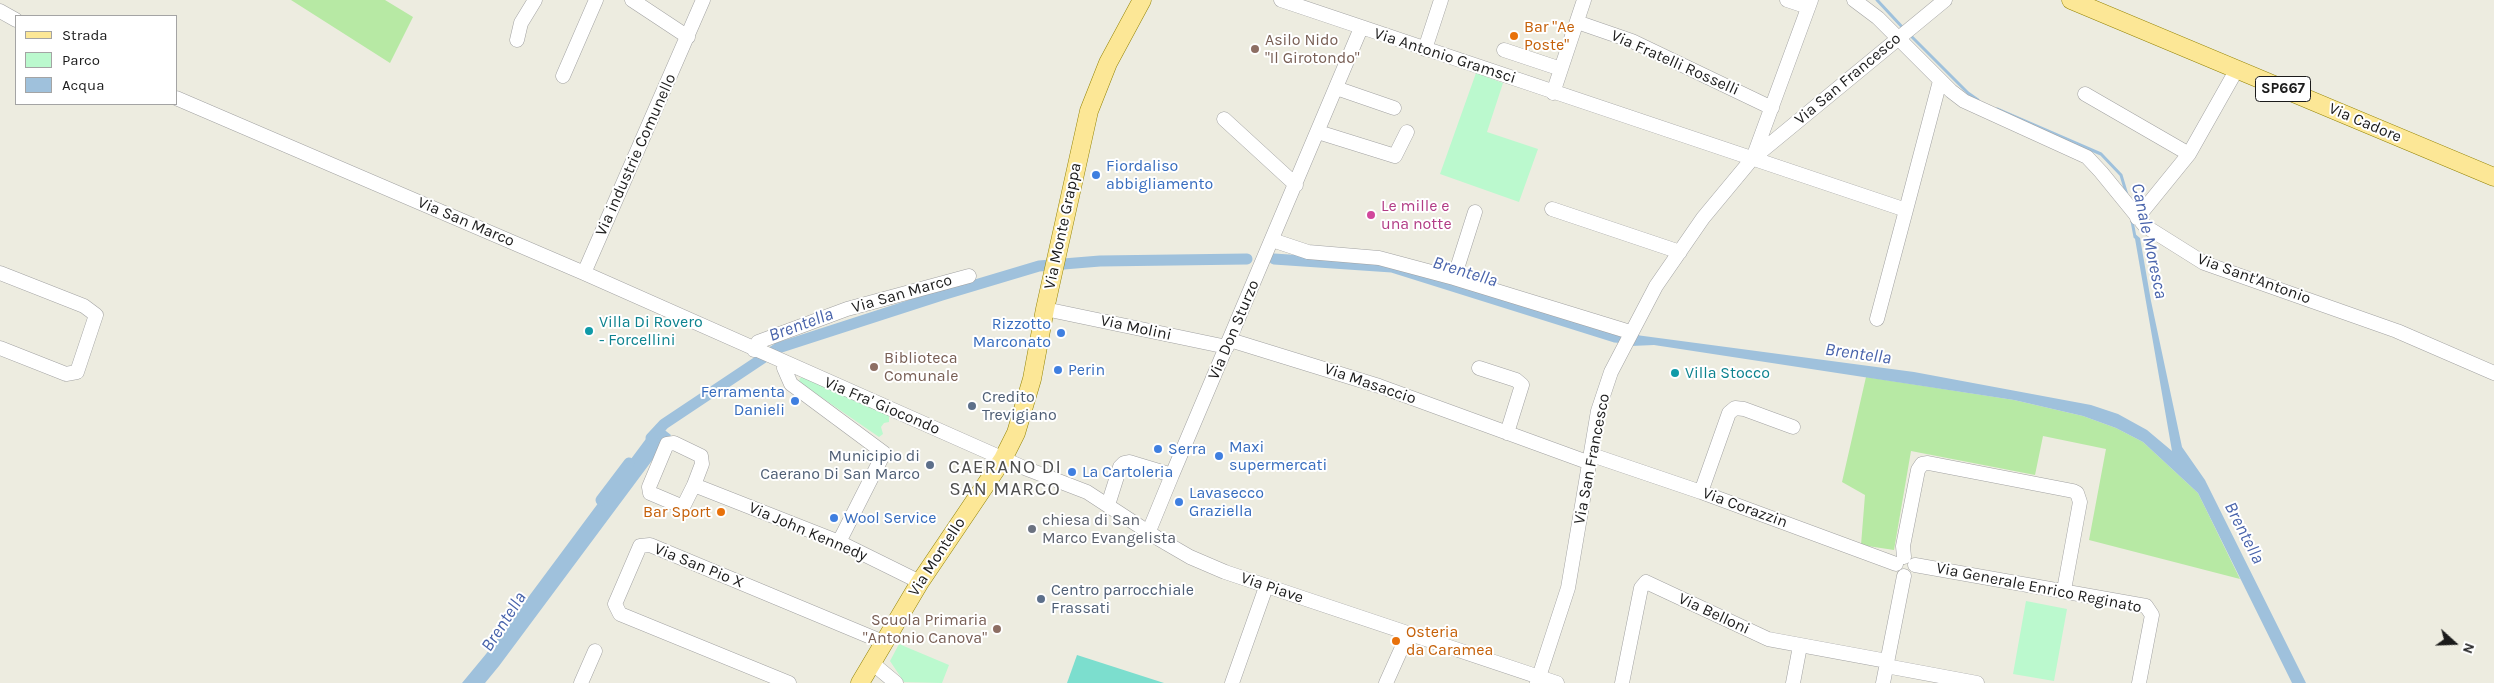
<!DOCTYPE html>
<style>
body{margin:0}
#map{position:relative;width:2494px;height:683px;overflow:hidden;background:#edece0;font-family:Karla,sans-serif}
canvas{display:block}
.legend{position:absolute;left:15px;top:15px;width:162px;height:90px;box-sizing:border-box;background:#fff;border:1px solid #a4a4a4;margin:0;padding:6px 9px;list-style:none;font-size:15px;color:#1b1b1b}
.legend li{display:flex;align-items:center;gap:10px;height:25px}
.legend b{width:25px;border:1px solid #a4a4a4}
.north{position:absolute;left:2429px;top:618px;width:50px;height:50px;-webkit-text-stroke:4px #fff;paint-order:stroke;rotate:110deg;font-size:14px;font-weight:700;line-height:20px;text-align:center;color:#1b1b1b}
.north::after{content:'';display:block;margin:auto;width:18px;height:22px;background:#1b1b1b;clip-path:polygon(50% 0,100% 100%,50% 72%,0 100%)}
</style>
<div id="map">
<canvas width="2494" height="683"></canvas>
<ul class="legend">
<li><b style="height:6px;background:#fce796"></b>Strada</li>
<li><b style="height:14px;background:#bbf9ce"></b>Parco</li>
<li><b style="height:14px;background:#9fc1dc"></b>Acqua</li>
</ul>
<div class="north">N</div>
</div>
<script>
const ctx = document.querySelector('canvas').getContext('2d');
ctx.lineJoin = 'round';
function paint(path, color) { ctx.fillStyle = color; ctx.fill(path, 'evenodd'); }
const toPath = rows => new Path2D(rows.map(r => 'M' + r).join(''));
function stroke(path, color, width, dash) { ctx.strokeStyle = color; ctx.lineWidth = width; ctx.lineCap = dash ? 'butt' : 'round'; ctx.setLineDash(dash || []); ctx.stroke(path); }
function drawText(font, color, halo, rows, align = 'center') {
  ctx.font = font + ' Karla,sans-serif'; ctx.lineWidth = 4; ctx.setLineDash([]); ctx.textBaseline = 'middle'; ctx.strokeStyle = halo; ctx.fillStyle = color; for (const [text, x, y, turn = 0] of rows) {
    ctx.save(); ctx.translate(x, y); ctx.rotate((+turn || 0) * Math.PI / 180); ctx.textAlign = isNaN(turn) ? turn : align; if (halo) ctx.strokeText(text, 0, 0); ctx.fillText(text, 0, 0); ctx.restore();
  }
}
paint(toPath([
 [291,0,385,0,413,17,390,63],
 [1866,377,2014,400,2083,416,2116,428,2143,442,2198,493,2240,579,2089,540,2106,449,2043,436,2035,475,1911,451,1894,550,1861,545,1865,495,1842,482]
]), '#b7e9a4');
paint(toPath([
 [1476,73,1503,83,1487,132,1538,149,1519,202,1440,174],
 [806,377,889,415,889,422,884,423,881,427,883,434,879,437,799,382,800,378],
 [2026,601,2067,609,2054,681,2013,674],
 [899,644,949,665,942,683,904,682,890,661]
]), '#bbf9ce');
paint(toPath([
 [1077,655,1164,683,1067,683]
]), '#7cdece');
paint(toPath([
 [2134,233,2140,238,2151,301,2182,447,2205,480,2306,683,2292,683,2198,493,2143,442,2116,428,2083,416,2014,400,1654,345,1631,346,1636,335,1914,372,2091,405,2118,414,2147,430,2172,451],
 [657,424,671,435,499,666,485,683,462,683,486,654]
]), '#9fc1dc');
stroke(toPath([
 [1877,0,1904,29],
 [1910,35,1968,93,1978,100],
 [1997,109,2101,154,2121,175,2127,195],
 [2132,221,2135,237]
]), '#9fc1dc', 3);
stroke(toPath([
 [1274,259,1392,267,1615,337,1635,339],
 [651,438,664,424,778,348,942,295,1039,266,1100,261,1247,259],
 [601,500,629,463]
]), '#9fc1dc', 11);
const minor = toPath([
 [632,0,688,37],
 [1281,0,1906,210,1877,319],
 [1787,0,1808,7],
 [1854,0,1878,18,1951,91,1964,101,2087,157,2101,172,2145,226,2204,263,2397,331,2494,373],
 [0,11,16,20],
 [1577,22,1632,41,1772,108],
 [517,40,521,23,535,0],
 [1425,49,1441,0],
 [1504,50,1561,69],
 [563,76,596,0],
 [1336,88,1394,108],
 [1553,93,1584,0],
 [2085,94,2189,154],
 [176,98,584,273,1022,467,1087,492,1159,539,1190,557,1225,572,1557,683],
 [1224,119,1296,185],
 [1318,132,1395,156,1407,132],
 [1753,158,1811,0],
 [1552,209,1680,252],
 [1906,210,1940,81],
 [2137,218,2189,154,2237,69],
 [1272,240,1308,252,1379,258,1454,278,1630,332],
 [0,273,84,306,96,315,77,372,66,374,0,348],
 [584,273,703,0],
 [1454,278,1475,212],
 [1045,309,1227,347],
 [1230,340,1379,386,1590,463],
 [754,350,758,342,847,309,969,276],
 [785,364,784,368,791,384,884,453,839,542],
 [1479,368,1516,380,1522,385,1507,433],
 [1592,455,1701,492,1896,564],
 [1172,475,1361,28],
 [694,485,683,507,650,493,649,487,667,444,674,443,701,456,702,464,694,485,839,542,920,582],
 [1701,492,1729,413,1735,408,1744,409,1793,427],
 [1108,505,1120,467,1124,463,1129,462,1172,475,1149,531],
 [1904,557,1903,546,1918,470,1922,464,1928,463,2073,491,2077,493,2080,502,2064,590],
 [1915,565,2146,606,2152,615,2139,683],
 [872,663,896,683],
 [1886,666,1977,683],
 [581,683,595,651],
 [789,683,620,614,615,604,640,546,650,545,883,642],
 [1232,683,1266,587],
 [1386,683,1408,634],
 [1537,683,1568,588,1598,411,1611,372,1656,286,1703,218,1752,159,1945,0],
 [1622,683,1641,588,1646,582,1768,639,1887,661],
 [1793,683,1800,646],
 [1883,683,1904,576]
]);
const major = toPath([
 [2071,0,2494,177],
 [860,683,920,582,1003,459,1016,433,1032,379,1045,309,1089,111,1108,63,1142,0]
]);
stroke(minor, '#a2a2a2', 15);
stroke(major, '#928200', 19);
stroke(minor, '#fff', 14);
stroke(major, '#fce796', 18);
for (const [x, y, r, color] of [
 [1514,36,5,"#e8710a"],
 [1255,49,5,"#8d6e63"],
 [1096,175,5,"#3f7fe0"],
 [1371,215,5,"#d1479c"],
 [589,331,5,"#0f9aa8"],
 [1061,333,5,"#3f7fe0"],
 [874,367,5,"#8d6e63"],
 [1058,370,5,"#3f7fe0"],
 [1675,373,5,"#0f9aa8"],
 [795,401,5,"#3f7fe0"],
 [972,406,5,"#5c6f8a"],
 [1158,449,5,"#3f7fe0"],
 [1219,456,5,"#3f7fe0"],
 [930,465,5,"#5c6f8a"],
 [1072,472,5,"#3f7fe0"],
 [1179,502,5,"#3f7fe0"],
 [721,512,5,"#e8710a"],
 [834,518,5,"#3f7fe0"],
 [1032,529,5,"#6b7280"],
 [1041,599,5,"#5c6f8a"],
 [997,629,5,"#8d6e63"],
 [1396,641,5,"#e8710a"]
]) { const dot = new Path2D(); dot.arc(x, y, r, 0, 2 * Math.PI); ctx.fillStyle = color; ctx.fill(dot); stroke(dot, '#fff', 2); }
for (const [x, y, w] of [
 [2283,89,55]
]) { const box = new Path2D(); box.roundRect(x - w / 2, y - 12.5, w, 25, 4); ctx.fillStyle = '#fff'; ctx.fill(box); stroke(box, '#1b1b1b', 1); }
drawText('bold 15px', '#1b1b1b', null, [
 ["SP667",2283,89]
]);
drawText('16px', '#c56008', '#fff', [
 ["Bar \"Ae",1524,27],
 ["Poste\"",1524,45],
 ["Bar Sport",711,512,"right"],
 ["Osteria",1406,632],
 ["da Caramea",1406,650]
], 'left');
drawText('16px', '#785e54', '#fff', [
 ["Asilo Nido",1265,40],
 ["\"Il Girotondo\"",1265,58],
 ["Biblioteca",884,358],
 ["Comunale",884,376],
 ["Scuola Primaria",987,620,"right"],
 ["\"Antonio Canova\"",987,638,"right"]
], 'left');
drawText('16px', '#1b1b1b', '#fff', [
 ["Via Antonio Gramsci",1445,56,18],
 ["Via Fratelli Rosselli",1675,63,24],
 ["Via San Francesco",1848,79,-40],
 ["Via Cadore",2365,123,23],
 ["Via industrie Comunello",636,155,-66],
 ["Via San Marco",466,222,23],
 ["Via Monte Grappa",1063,226,-78],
 ["Via Sant'Antonio",2254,279,20],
 ["Via San Marco",902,294,-16],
 ["Via Molini",1136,328,12],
 ["Via Don Sturzo",1234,330,-67],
 ["Via Masaccio",1370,384,19],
 ["Via Fra' Giocondo",882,406,23],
 ["Via San Francesco",1592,459,-79],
 ["Via Corazzin",1745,508,20],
 ["Via John Kennedy",808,532,23],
 ["Via Montello",937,557,-57],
 ["Via San Pio X",699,566,22],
 ["Via Piave",1272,588,19],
 ["Via Generale Enrico Reginato",2039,588,11],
 ["Via Belloni",1714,614,25]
]);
drawText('16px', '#366cbe', '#fff', [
 ["Fiordaliso",1106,166],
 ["abbigliamento",1106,184],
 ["Rizzotto",1051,324,"right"],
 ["Marconato",1051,342,"right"],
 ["Perin",1068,370],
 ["Ferramenta",785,392,"right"],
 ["Danieli",785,410,"right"],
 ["Maxi",1229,447],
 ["supermercati",1229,465],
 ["Serra",1168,449],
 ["La Cartoleria",1082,472],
 ["Lavasecco",1189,493],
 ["Graziella",1189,511],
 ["Wool Service",844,518]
], 'left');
drawText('16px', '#b23c85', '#fff', [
 ["Le mille e",1381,206],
 ["una notte",1381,224]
], 'left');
drawText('16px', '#0d838f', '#fff', [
 ["Villa Di Rovero",599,322],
 ["- Forcellini",599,340],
 ["Villa Stocco",1685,373]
], 'left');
drawText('16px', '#4e5e75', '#fff', [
 ["Credito",982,397],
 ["Trevigiano",982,415],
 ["Municipio di",920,456,"right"],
 ["Caerano Di San Marco",920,474,"right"],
 ["Centro parrocchiale",1051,590],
 ["Frassati",1051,608]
], 'left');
drawText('16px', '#5b616d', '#fff', [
 ["chiesa di San",1042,520],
 ["Marco Evangelista",1042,538]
], 'left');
drawText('italic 18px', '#4863ab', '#fff', [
 ["Canale Moresca",2149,241,78],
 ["Brentella",1465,272,17],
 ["Brentella",801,325,-20],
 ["Brentella",1858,354,8],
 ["Brentella",2244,533,63],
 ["Brentella",504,622,-57]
]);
ctx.letterSpacing = '1px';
drawText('19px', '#4e4e4e', '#fff', [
 ["CAERANO DI",1005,468],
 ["SAN MARCO",1005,490]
]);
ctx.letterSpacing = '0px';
</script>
